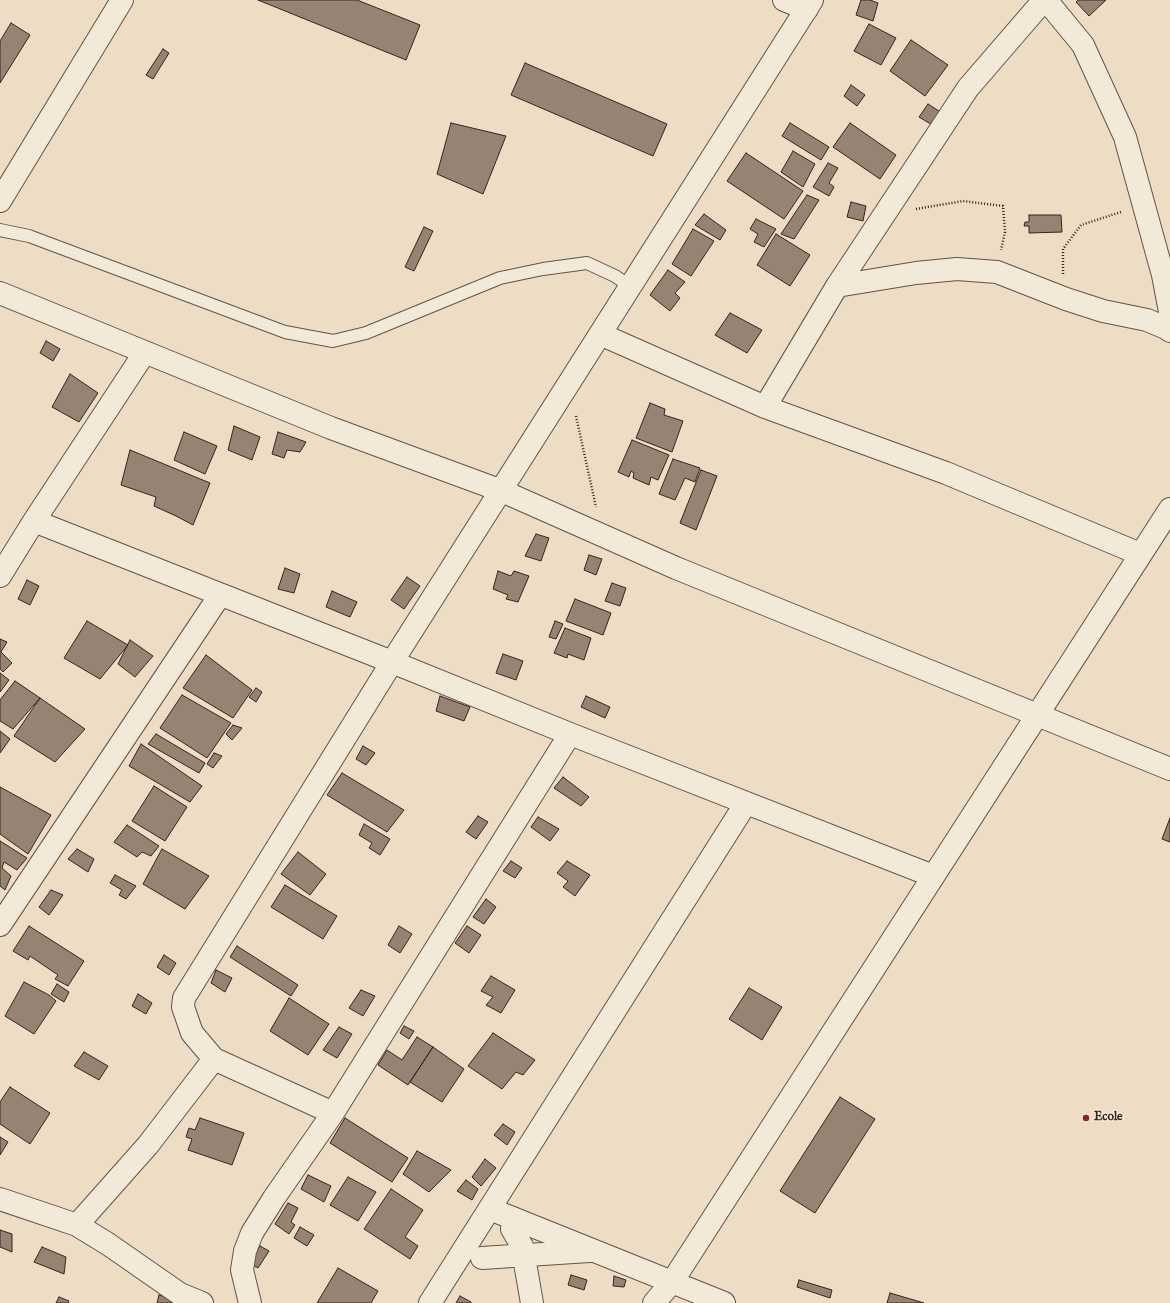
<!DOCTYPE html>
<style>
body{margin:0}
canvas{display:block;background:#ecddc4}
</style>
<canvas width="1170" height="1303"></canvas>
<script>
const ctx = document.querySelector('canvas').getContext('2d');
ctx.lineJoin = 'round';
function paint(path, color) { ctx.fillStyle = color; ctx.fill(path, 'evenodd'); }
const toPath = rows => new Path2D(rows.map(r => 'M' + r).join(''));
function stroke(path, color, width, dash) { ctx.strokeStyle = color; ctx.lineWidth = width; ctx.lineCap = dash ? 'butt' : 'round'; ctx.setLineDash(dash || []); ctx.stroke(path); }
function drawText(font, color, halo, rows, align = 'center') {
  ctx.font = font + ' "IM FELL English",serif'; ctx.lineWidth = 3.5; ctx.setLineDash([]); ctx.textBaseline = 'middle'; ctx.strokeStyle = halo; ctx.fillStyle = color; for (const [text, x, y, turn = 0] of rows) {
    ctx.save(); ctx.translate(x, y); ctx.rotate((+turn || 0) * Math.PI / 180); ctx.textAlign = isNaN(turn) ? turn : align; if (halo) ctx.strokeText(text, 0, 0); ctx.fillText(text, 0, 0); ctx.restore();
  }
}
const building = toPath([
 [258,0,357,0,420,25,406,60,258,0],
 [861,0,870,0,878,3,873,21,856,15,861,0],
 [1078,0,1106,0,1089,16,1076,2,1078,0],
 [11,23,30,35,0,83,0,41,11,23],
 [869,24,896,38,881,65,854,51,869,24],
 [911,40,948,65,925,96,890,71,911,40],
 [163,49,169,53,153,79,146,75,163,49],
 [525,63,667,124,653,156,511,95,525,63],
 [851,85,865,95,857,106,844,96,851,85],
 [928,104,942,113,934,126,919,117,928,104],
 [451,123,506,136,483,194,437,174,451,123],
 [790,123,829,147,821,160,782,136,790,123],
 [850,123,896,155,880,179,833,147,850,123],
 [793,151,815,164,803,187,781,172,793,151],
 [746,153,803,191,784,219,727,181,746,153],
 [828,163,838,168,829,183,834,187,829,196,813,187,828,163],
 [807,195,819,200,794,239,781,234,807,195],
 [851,202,866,206,863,221,847,217,851,202],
 [704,214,726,230,720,240,695,225,704,214],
 [1029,215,1061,215,1062,232,1029,233,1029,226,1024,226,1025,222,1029,222,1029,215],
 [756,219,776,229,764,247,754,242,758,234,750,229,756,219],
 [424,227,433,231,414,271,405,267,424,227],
 [693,229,714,241,691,276,672,264,693,229],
 [776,234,810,255,790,286,757,265,776,234],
 [668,270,685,282,675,293,680,298,670,311,650,295,668,270],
 [730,313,762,330,747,353,715,335,730,313],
 [46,341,60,349,53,361,40,353,46,341],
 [70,374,98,393,79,422,52,407,70,374],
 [650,403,665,409,664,415,683,421,672,452,636,438,650,403],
 [234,426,260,437,252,460,228,450,234,426],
 [184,432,217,446,205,474,174,460,184,432],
 [278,432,306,442,300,452,287,450,284,458,272,454,278,432],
 [632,440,669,455,658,480,651,477,649,485,633,478,634,473,631,471,629,477,618,472,632,440],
 [130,450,210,483,193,525,176,516,154,506,156,497,121,485,130,450],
 [673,459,700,468,695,482,685,478,675,500,659,494,673,459],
 [701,470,717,476,696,530,680,523,701,470],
 [536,534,549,538,541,561,525,556,536,534],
 [589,555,602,559,596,575,584,570,589,555],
 [285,568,300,574,294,593,278,589,285,568],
 [498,571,511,576,514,571,529,576,518,602,506,599,508,595,493,589,498,571],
 [407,577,420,586,404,609,391,600,407,577],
 [27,580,39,586,30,605,18,599,27,580],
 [612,583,626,588,620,606,605,601,612,583],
 [332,591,357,602,350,617,326,607,332,591],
 [575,599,611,613,603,635,566,621,575,599],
 [87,621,128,645,100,679,64,658,87,621],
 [555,621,563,624,556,639,549,637,555,621],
 [565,628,591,638,584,660,568,654,567,658,554,653,565,628],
 [0,639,7,642,1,652,12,663,3,672,0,669,0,639],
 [130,640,153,656,135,677,118,664,130,640],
 [503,654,523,661,516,680,496,673,503,654],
 [206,655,252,690,233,718,183,688,206,655],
 [0,673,9,680,0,692,0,673],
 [15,681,40,698,13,729,0,721,0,700,15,681],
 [256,688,262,692,256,702,249,697,256,688],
 [182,695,231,723,207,758,160,728,182,695],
 [440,696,470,707,464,721,436,711,440,696],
 [586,696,610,707,605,718,581,707,586,696],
 [40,698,85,729,55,762,14,736,40,698],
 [233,725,242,728,232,740,226,734,233,725],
 [0,731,10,739,0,753,0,731],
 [156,734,205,763,199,773,148,744,156,734],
 [141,744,202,786,190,802,129,766,141,744],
 [363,746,375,753,366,765,356,759,363,746],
 [214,753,222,756,213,768,207,764,214,753],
 [342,773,404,810,387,832,327,795,342,773],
 [563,777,589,797,581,806,554,788,563,777],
 [154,786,187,807,165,841,132,821,154,786],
 [0,787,51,815,28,854,0,834,0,787],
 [478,816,488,822,476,839,466,832,478,816],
 [538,817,559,829,550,841,531,827,538,817],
 [1170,818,1170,842,1162,839,1170,818],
 [364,824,390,839,380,855,369,848,372,843,359,835,364,824],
 [127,825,159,846,151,856,142,852,137,857,114,842,127,825],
 [0,841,27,858,17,870,4,862,2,868,11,876,5,890,0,886,0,841],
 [77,849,94,859,88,872,68,859,77,849],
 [162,849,209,876,185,909,143,884,162,849],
 [298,852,326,874,310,895,281,874,298,852],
 [511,861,522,868,515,878,503,871,511,861],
 [567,861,590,875,575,896,563,887,568,881,557,873,567,861],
 [115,875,136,886,126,899,119,895,122,890,110,883,115,875],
 [285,885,337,916,323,939,271,907,285,885],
 [51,890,63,895,49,915,39,907,51,890],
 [486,899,496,907,484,924,473,917,486,899],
 [29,926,84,961,68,986,55,979,58,975,30,956,28,960,13,951,29,926],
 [399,926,412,934,400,953,388,945,399,926],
 [467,926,481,935,469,953,455,943,467,926],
 [237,946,298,985,291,996,230,957,237,946],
 [164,955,176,963,169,975,157,967,164,955],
 [216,970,232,978,225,992,211,983,216,970],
 [491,976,515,990,501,1013,486,1005,493,997,481,991,491,976],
 [24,982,49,995,56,1001,34,1034,5,1016,24,982],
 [57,984,69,992,64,1002,51,994,57,984],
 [749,988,782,1007,762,1040,729,1019,749,988],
 [361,990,375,996,363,1016,349,1008,361,990],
 [138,994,152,1003,146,1014,132,1006,138,994],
 [289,998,329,1024,308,1055,270,1031,289,998],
 [404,1026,414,1031,409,1039,400,1033,404,1026],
 [339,1027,352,1034,337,1058,323,1050,339,1027],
 [493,1033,535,1060,523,1075,516,1072,502,1089,468,1066,493,1033],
 [417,1037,433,1047,408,1085,378,1065,387,1050,402,1060,417,1037],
 [433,1047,464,1069,442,1102,410,1082,433,1047],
 [84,1052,108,1066,99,1080,74,1066,84,1052],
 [10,1087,50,1113,30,1144,0,1124,0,1102,10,1087],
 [840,1097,875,1119,815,1213,780,1191,840,1097],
 [200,1118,244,1133,232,1165,188,1150,192,1139,186,1137,189,1128,195,1130,200,1118],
 [345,1118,408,1158,392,1182,330,1143,345,1118],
 [503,1124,515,1132,507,1145,494,1135,503,1124],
 [0,1137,8,1142,0,1155,0,1137],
 [417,1151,451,1170,429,1192,403,1174,417,1151],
 [485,1159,496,1168,481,1186,472,1177,485,1159],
 [308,1175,331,1186,324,1202,301,1189,308,1175],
 [348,1177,376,1192,358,1221,330,1205,348,1177],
 [466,1180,478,1189,472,1200,457,1191,466,1180],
 [391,1189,423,1210,405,1237,418,1246,410,1259,364,1229,391,1189],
 [288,1203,298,1208,291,1222,295,1225,289,1234,275,1224,288,1203],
 [300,1227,314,1235,307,1246,294,1238,300,1227],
 [0,1230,12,1234,12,1252,0,1247,0,1230],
 [260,1246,269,1251,258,1268,249,1263,260,1246],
 [42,1247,66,1257,64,1274,34,1262,42,1247],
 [338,1268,378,1291,371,1303,317,1303,338,1268],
 [571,1275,587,1280,584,1290,568,1285,571,1275],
 [614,1276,626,1280,624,1287,613,1286,614,1276],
 [799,1280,832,1290,830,1298,797,1287,799,1280],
 [890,1293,924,1303,887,1303,890,1293],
 [159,1295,183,1302,183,1303,157,1303,159,1295],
 [460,1296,471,1302,471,1303,456,1303,460,1296],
 [59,1297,69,1301,68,1303,56,1303,59,1297]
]);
paint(building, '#958474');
stroke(building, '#36241d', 1);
const lane = toPath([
 [0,230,29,236,285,332,333,341,366,333,500,278,543,269,587,263,615,276,631,287]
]);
const street = toPath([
 [784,0,807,9],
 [1046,0,1083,45,1125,137,1163,275,1170,312],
 [0,201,122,0],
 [837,286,916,273,957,269,997,272,1066,299,1103,311,1147,320,1166,328,1170,331],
 [0,293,331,428,502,491,676,568,1170,769],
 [600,334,765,407,946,473,1140,554],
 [765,407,837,286,968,88,1044,0],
 [34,521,392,662,570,734,933,876],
 [0,576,34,521,145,352],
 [0,925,220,595],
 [333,1113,214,1059,192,1033,183,1007,184,998,392,662,812,0],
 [0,1199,77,1225,108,1244,180,1294,202,1303],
 [490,1209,724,1303],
 [513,1218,512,1229,522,1246,532,1303],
 [77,1225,148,1145,214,1059],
 [482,1258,589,1251],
 [250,1303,242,1270,245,1251,252,1233,274,1198,333,1113,570,734],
 [430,1303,746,803],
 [654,1303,672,1282,1170,509]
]);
stroke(lane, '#645247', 14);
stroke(street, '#645247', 24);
stroke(toPath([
 [916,209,963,201,1003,206,1005,232,1001,250],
 [1063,274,1063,249,1081,225,1121,212],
 [576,416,596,507]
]), '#36241d', 2.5, [1, 2]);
stroke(lane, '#f3e9d9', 12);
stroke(street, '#f3e9d9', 22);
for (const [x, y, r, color] of [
 [1086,1118,4,"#8f2418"]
]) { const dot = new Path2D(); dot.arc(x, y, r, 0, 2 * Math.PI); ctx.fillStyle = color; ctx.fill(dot); stroke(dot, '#f3e9d9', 1.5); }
drawText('bold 12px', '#36241d', '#f3e9d9', [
 ["Ecole",1094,1118]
], 'left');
</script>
